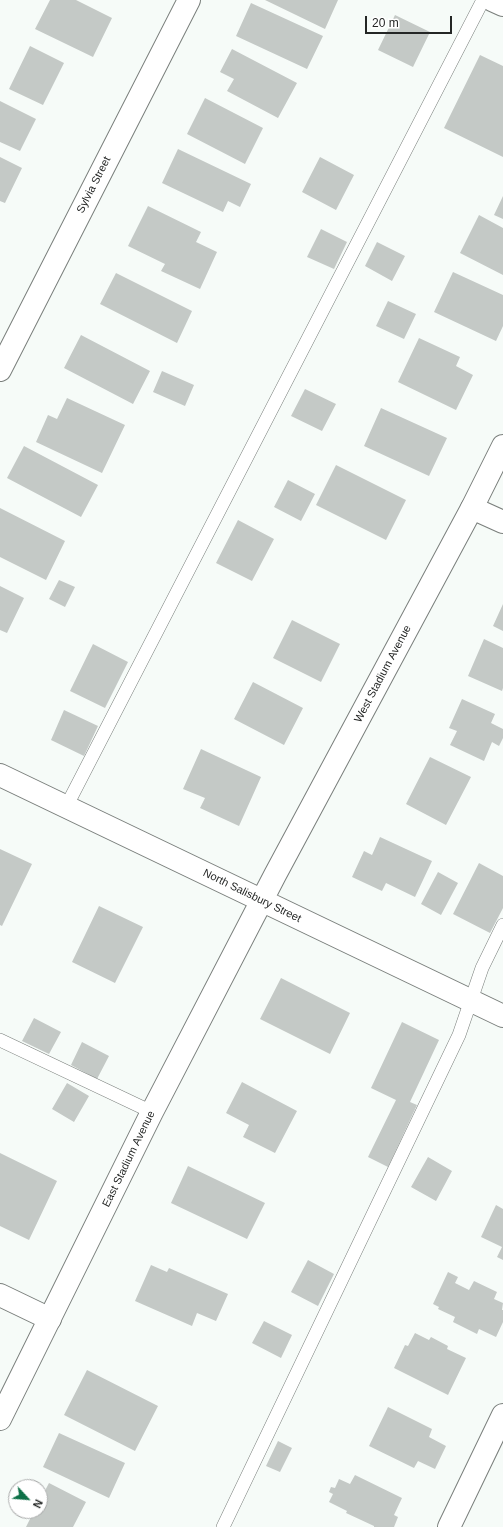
<!DOCTYPE html>
<style>
body{margin:0}
#map{position:relative;width:503px;height:1527px;overflow:hidden;background:#f6fbf8;font-family:Arial,sans-serif}
canvas{display:block}
.north{position:absolute;left:8px;top:1479px;width:40px;height:40px;box-sizing:border-box;background:#fff;border:1px solid #a7a8a8;border-radius:50%;rotate:116deg;font-size:11px;font-weight:700;line-height:16px;text-align:center;color:#242625}
.north::after{content:'';display:block;margin:auto;width:14px;height:18px;background:#0d7047;clip-path:polygon(50% 0,100% 100%,50% 72%,0 100%)}
.scale{position:absolute;left:365px;top:16px;width:87px;height:18px;box-sizing:border-box;border:2px solid #242625;border-top:0;padding-left:5px;font-size:12px;line-height:14px;white-space:nowrap;color:#242625;-webkit-text-stroke:3px #fff;paint-order:stroke}
</style>
<div id="map">
<canvas width="503" height="1527"></canvas>
<div class="north">N</div>
<div class="scale">20 m</div>
</div>
<script>
const ctx = document.querySelector('canvas').getContext('2d');
ctx.lineJoin = 'round';
function paint(path, color) { ctx.fillStyle = color; ctx.fill(path, 'evenodd'); }
const toPath = rows => new Path2D(rows.map(r => 'M' + r).join(''));
function stroke(path, color, width, dash) { ctx.strokeStyle = color; ctx.lineWidth = width; ctx.lineCap = dash ? 'butt' : 'round'; ctx.setLineDash(dash || []); ctx.stroke(path); }
function drawText(font, color, halo, rows, align = 'center') {
  ctx.font = font + ' Arial,sans-serif'; ctx.lineWidth = 3.5; ctx.setLineDash([]); ctx.textBaseline = 'middle'; ctx.strokeStyle = halo; ctx.fillStyle = color; for (const [text, x, y, turn = 0] of rows) {
    ctx.save(); ctx.translate(x, y); ctx.rotate((+turn || 0) * Math.PI / 180); ctx.textAlign = isNaN(turn) ? turn : align; if (halo) ctx.strokeText(text, 0, 0); ctx.fillText(text, 0, 0); ctx.restore();
  }
}
paint(toPath([
 [50,0,76,0,112,18,93,57,35,29],
 [265,0,338,0,325,29],
 [251,3,323,36,307,69,236,36],
 [395,15,430,32,413,67,378,50],
 [30,46,64,63,43,105,9,89],
 [232,49,297,83,278,118,227,91,234,79,220,72],
 [480,55,503,66,503,157,444,128],
 [205,98,263,128,245,164,187,134],
 [0,101,36,119,20,151,0,142],
 [178,149,251,184,240,207,228,201,223,212,162,183],
 [0,157,22,168,5,203,0,201],
 [320,157,354,175,336,210,302,192],
 [503,196,503,219,494,215],
 [148,206,201,232,196,242,217,252,200,289,161,271,165,264,128,246],
 [479,215,503,228,503,275,460,253],
 [321,229,347,242,334,269,307,257],
 [377,242,405,256,392,281,365,266],
 [453,272,503,295,503,326,496,341,434,312],
 [116,273,192,311,177,343,100,304],
 [388,301,416,314,404,339,376,326],
 [81,335,150,371,133,404,64,368],
 [419,338,460,357,456,366,473,375,456,410,398,382],
 [162,371,194,385,185,406,153,392],
 [305,389,336,404,322,431,291,416],
 [67,398,125,425,102,473,36,442,48,415,57,419],
 [381,408,447,438,429,476,364,446],
 [24,446,98,485,81,517,7,478],
 [336,465,406,500,386,540,316,505],
 [288,480,315,494,301,521,274,507],
 [0,508,65,541,46,580,0,557],
 [238,520,274,539,252,581,216,563],
 [59,580,75,587,65,607,49,599],
 [0,586,24,598,7,633,0,630],
 [503,604,503,631,493,626],
 [292,620,340,644,321,682,273,658],
 [484,639,503,648,503,688,502,691,468,676],
 [93,644,128,662,105,708,70,691],
 [253,682,303,708,284,745,234,719],
 [462,699,495,714,491,723,503,729,503,738,499,746,492,742,484,761,450,745,457,731,449,728],
 [64,710,98,726,84,756,51,740],
 [201,749,261,777,239,826,200,808,205,798,183,789],
 [430,757,471,777,446,825,406,804],
 [380,837,432,861,415,897,386,883,382,891,352,877,364,851,372,855],
 [0,849,32,864,2,926,0,925],
 [479,863,503,876,503,908,490,933,453,914],
 [438,872,458,883,441,915,421,904],
 [99,906,143,927,115,983,72,962],
 [281,978,350,1013,330,1054,260,1019],
 [34,1018,61,1032,49,1054,22,1041],
 [402,1022,439,1040,410,1102,417,1105,388,1167,368,1157,396,1100,371,1088],
 [82,1042,109,1056,97,1079,71,1065],
 [242,1082,297,1111,275,1153,243,1137,249,1125,226,1113],
 [67,1083,89,1096,74,1122,52,1109],
 [0,1153,57,1181,29,1240,0,1226],
 [428,1157,452,1171,436,1201,411,1187],
 [188,1166,265,1203,247,1239,171,1203],
 [496,1205,503,1209,503,1260,497,1257,502,1247,481,1237],
 [308,1260,334,1274,318,1306,291,1292],
 [151,1265,167,1272,169,1268,228,1294,216,1321,197,1313,192,1326,135,1301],
 [448,1272,458,1277,455,1283,469,1290,474,1281,497,1292,494,1299,503,1303,502,1310,503,1310,503,1322,496,1337,479,1329,477,1334,453,1322,455,1317,438,1309,439,1307,433,1304],
 [264,1321,292,1335,281,1358,252,1343],
 [415,1333,429,1340,431,1337,448,1346,447,1349,466,1358,448,1395,394,1368,405,1345,408,1346],
 [87,1370,158,1406,135,1451,64,1415],
 [388,1407,432,1429,429,1437,446,1446,435,1469,418,1461,414,1468,369,1446],
 [59,1433,125,1463,109,1498,43,1467],
 [278,1441,292,1448,280,1472,266,1466],
 [355,1475,402,1498,394,1515,398,1517,394,1527,374,1527,374,1526,346,1513,347,1511,329,1502,333,1494,329,1492,331,1487,335,1488,339,1479,350,1484],
 [49,1483,86,1502,73,1527,26,1527,34,1511,40,1511,40,1500]
]), '#c4c9c6');
const service = toPath([
 [66,807,483,0],
 [0,1040,152,1112],
 [223,1527,459,1035,482,968,503,925]
]);
const minor = toPath([
 [492,0,503,5],
 [0,370,189,0],
 [472,508,503,522],
 [0,1295,50,1319],
 [449,1527,503,1415]
]);
const tertiary = toPath([
 [0,775,503,1016],
 [0,1419,152,1112,275,875,472,508,503,446]
]);
stroke(service, '#7a7f7c', 14);
stroke(minor, '#7a7f7c', 24);
stroke(tertiary, '#7a7f7c', 24);
stroke(service, '#fff', 13);
stroke(minor, '#fff', 22);
stroke(tertiary, '#fff', 22);
drawText('11px', '#242625', '#fff', [
 ["Sylvia Street",94,185,-63],
 ["West Stadium Avenue",383,674,-62],
 ["North Salisbury Street",252,896,26],
 ["East Stadium Avenue",129,1159,-64]
]);
</script>
